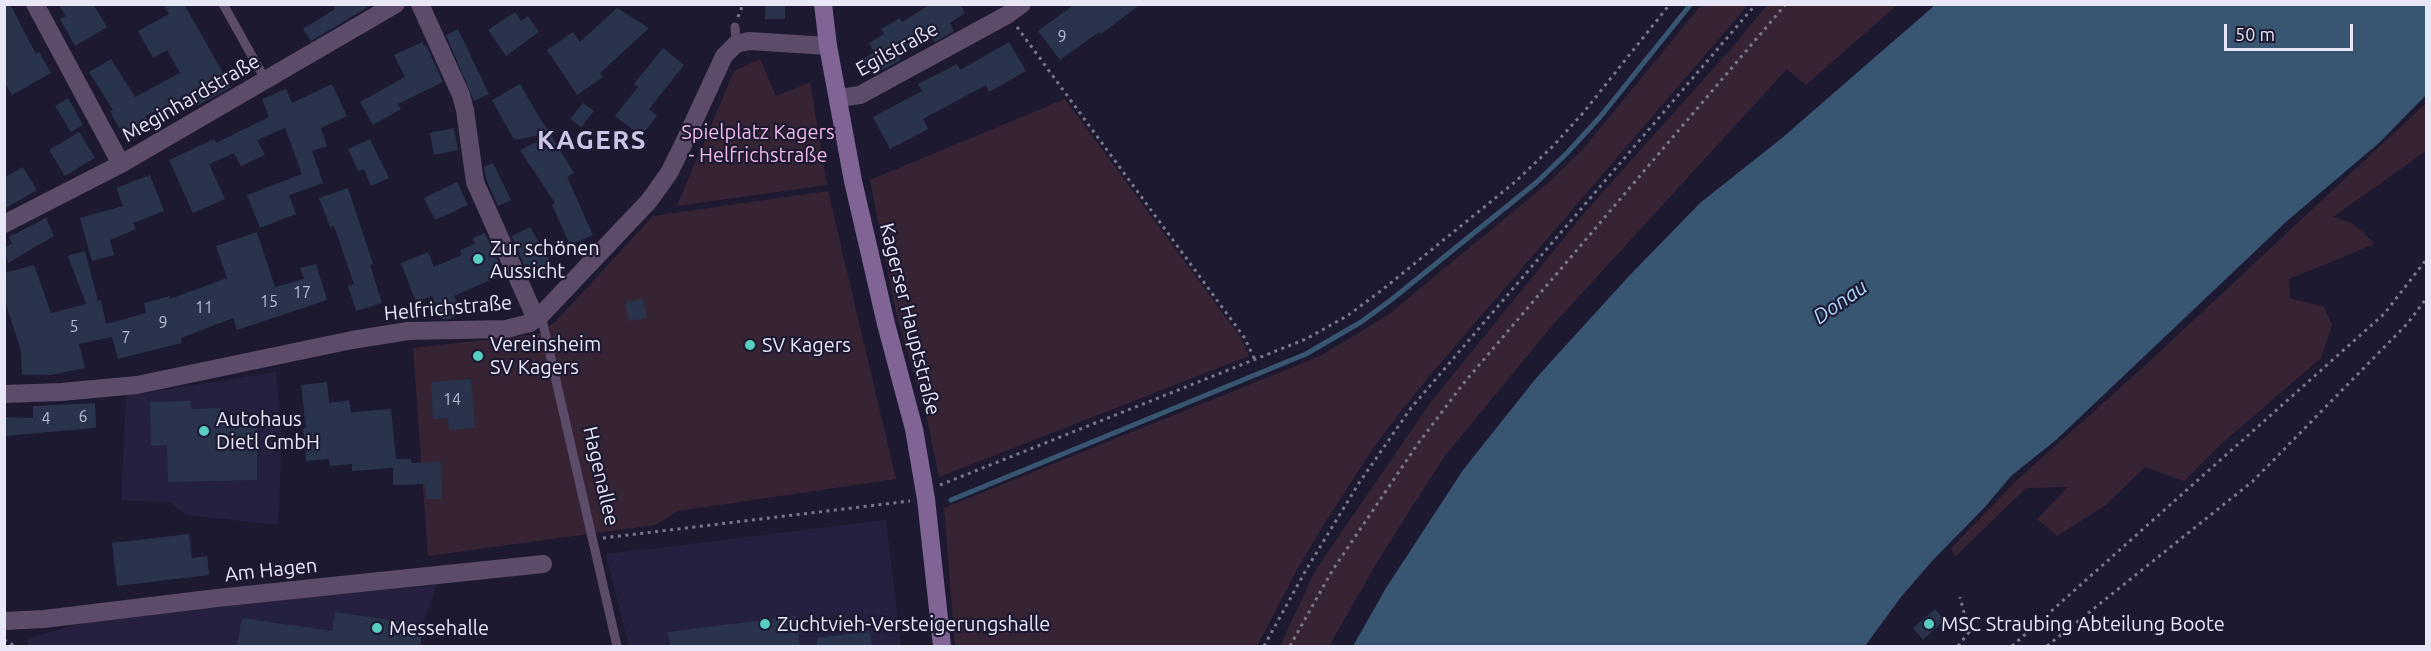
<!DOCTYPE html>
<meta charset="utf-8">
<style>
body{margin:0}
#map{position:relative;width:2431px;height:651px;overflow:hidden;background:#1c1931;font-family:Ubuntu,sans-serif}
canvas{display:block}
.frame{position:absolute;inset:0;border:6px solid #e8e7f8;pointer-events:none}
.scale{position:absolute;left:2224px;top:24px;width:129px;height:27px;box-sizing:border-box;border:3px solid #e8e7f8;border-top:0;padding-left:8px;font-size:18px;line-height:21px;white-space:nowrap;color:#e8e7f8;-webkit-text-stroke:4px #1c1931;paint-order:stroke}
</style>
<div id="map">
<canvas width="2431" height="651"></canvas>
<div class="frame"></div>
<div class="scale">50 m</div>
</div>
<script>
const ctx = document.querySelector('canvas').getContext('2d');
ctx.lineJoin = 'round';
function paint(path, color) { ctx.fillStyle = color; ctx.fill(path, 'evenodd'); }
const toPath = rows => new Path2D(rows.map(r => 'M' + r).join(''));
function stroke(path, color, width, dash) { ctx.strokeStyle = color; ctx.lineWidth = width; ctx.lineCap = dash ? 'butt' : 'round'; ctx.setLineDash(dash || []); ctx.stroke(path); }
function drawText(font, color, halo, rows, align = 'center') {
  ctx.font = font + ' Ubuntu,sans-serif'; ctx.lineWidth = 4.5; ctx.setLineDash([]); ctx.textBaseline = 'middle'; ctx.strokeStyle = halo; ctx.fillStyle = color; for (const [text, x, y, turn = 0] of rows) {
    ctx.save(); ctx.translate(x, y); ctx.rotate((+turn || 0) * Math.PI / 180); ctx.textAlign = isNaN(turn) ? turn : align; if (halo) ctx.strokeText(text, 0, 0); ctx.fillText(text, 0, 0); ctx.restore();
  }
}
paint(toPath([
 [276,372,282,437,278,525,186,515,171,503,121,500,126,396],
 [886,520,901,646,629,646,606,554],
 [437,585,423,625,420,646,28,646,27,639,85,622,237,604]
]), '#25203f');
paint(toPath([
 [1702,4,1748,5,1426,380,1398,415,1374,447,1321,529,1297,570,1257,646,955,646,944,508,1320,356,1388,315,1549,182,1584,148],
 [1767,5,1897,5,1806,85,1787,69,1551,327,1444,457,1379,559,1329,646,1280,646,1315,571,1430,403,1586,211,1736,43],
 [760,59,776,96,810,82,827,185,677,206,734,71],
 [1065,99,1241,338,1249,356,939,477,926,414,896,312,870,180],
 [2426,103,2426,151,2333,217,2354,224,2375,244,2289,279,2290,298,2324,307,2332,325,2321,358,2220,445,2184,481,2145,467,2106,505,2057,536,2037,519,2068,487,2026,488,1955,557,1951,548,2017,480,2138,372],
 [828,191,896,479,678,511,655,525,428,556,413,348,538,334,555,322,653,216]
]), '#362434');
paint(toPath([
 [1935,5,2426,5,2426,95,2379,143,2287,221,2056,440,2011,476,1985,507,1933,560,1901,597,1865,646,1353,646,1386,588,1463,470,1537,377,1629,276,1700,203,1782,138]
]), '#385672');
stroke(toPath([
 [951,500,1306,354,1361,322,1391,300,1537,182,1567,153,1600,117,1691,4]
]), '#385672', 5);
paint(toPath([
 [4,4,10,4,36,54,39,52,51,73,12,95,4,82],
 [58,4,93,4,107,27,75,46,60,19,66,16],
 [163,4,184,4,231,87,199,105,193,94,145,116,153,130,126,141,110,111,113,110,89,72,111,59,135,97,180,73,167,50,153,58,138,31,169,14],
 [333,4,373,4,311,41,303,29,335,9],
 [765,4,785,4,785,19,765,19],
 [931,4,960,4,965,13,950,23,954,31,935,42,931,36,899,55,901,60,882,70,879,65,867,72,861,61,874,52,869,43,884,34,881,29,900,18,902,22],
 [1075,4,1141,4,1101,34,1099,32,1060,60,1038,31],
 [617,8,649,28,600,73,603,77,577,95,547,50,573,32,580,42],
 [515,12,521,21,528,16,539,32,506,56,488,30],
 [458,29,489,94,474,101,446,35],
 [422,42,424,46,426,45,443,82,398,104,401,109,373,125,360,102,405,77,394,55],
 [1009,42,1026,71,989,92,986,85,923,119,928,129,890,149,873,117,922,91,918,84,957,64,960,70],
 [663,48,684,65,649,109,657,116,641,136,615,116,638,87,634,84],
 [332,84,347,116,321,128,327,146,312,151,323,183,289,195,296,214,260,228,247,195,302,174,285,128,257,140,265,155,241,166,234,153,209,164,225,199,193,213,169,160,214,139,216,143,269,117,262,99,286,89,292,103],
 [520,84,541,120,550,133,514,140,492,100],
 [68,98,83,125,71,132,55,106],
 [583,103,594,111,581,127,570,119],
 [454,128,458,150,434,155,430,133],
 [79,132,95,158,65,176,49,150],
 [551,135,574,173,567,177,593,235,570,245,552,205,555,203,520,150],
 [370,139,389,178,371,186,364,169,358,171,348,149],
 [493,163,511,200,498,206,486,179,484,167],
 [23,167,37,190,4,209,4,178],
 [150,175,164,211,133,223,136,229,110,240,114,255,92,261,80,218,123,206,116,188],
 [457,182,468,205,435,220,424,198],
 [348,188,373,264,370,265,382,303,356,311,348,286,354,284,334,226,330,227,319,198],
 [46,218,54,236,8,263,4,248,12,244,9,237],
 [530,227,554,268,536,279,527,264,524,265,512,236],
 [257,232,275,287,304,279,300,268,316,264,327,300,237,330,233,318,181,338,182,343,118,359,112,337,79,344,85,368,51,375,22,375,21,351,4,298,4,273,34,265,51,313,86,304,68,256,85,251,98,301,101,300,106,324,146,313,144,303,170,296,170,299,227,278,216,246],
 [485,233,504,274,454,296,462,313,450,319,442,319,432,296,416,302,401,263,428,252,434,267,462,255,460,250,475,244,473,238],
 [643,299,647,318,629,321,625,302],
 [471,379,475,428,449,430,448,418,433,419,431,382],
 [327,382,329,403,349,400,351,412,391,409,396,459,411,459,411,463,441,462,442,499,426,499,425,484,393,485,393,468,352,471,352,464,330,466,329,459,306,461,303,428,306,428,301,385],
 [191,401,191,409,221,408,221,420,257,419,257,480,168,482,167,445,151,446,150,402],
 [95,403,96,428,4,436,4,417,33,418,33,406],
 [189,534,192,558,207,556,209,575,117,586,112,543],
 [1935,609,1945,620,1923,640,1913,628],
 [335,612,423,625,420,646,237,646,242,618,332,631],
 [796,616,800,646,670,646,668,632],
 [870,631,872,646,817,646,817,638]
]), '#2a334c');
stroke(toPath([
 [738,17,743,4],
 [1017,27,1244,337,1255,360],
 [940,485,1306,339,1347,316,1382,290,1515,182,1553,146,1583,113,1670,4],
 [603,538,910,501],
 [4,640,15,646],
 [1264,646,1306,570,1359,483,1411,408,1756,4],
 [1290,646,1332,571,1417,445,1463,384,1786,4],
 [1958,646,1969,632,1960,597],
 [2012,646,2384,314,2426,260],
 [2047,646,2253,481,2407,324,2426,299]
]), '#7a778c', 3, [3, 4.5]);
stroke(toPath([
 [223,4,266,81],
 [735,27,736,44],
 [541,315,617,646]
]), '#5c4b69', 9);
stroke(toPath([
 [35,4,121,164],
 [420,4,461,95,465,110,475,182,536,319],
 [838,98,860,95,1007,15,1022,4],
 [4,224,121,164,396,4],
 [4,394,61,392,137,385,352,340,408,331,506,329,530,323,541,315,649,201,669,173,682,147,724,56,736,44,749,41,828,46],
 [4,621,44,619,217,598,543,564]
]), '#5c4b69', 18);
stroke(toPath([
 [823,4,828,46,853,181,886,324,914,429,926,499,942,646]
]), '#806495', 18);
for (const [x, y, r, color] of [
 [478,259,6,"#58cec0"],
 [750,345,6,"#58cec0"],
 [478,356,6,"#58cec0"],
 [204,431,6,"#58cec0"],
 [765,624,6,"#58cec0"],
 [1929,624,6,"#58cec0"],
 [377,628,6,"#58cec0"]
]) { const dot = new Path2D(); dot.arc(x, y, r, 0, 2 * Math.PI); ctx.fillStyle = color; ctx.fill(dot); stroke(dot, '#1c1931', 2); }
drawText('16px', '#b8bacd', null, [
 ["9",1062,37],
 ["17",302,293],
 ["15",269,302],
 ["11",204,308],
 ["9",163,323],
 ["5",74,327],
 ["7",126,338],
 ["14",452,400],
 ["6",83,417],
 ["4",46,419]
]);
drawText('20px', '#e8e7f8', '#1c1931', [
 ["Egilstraße",897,49,-29],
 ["Meginhardstraße",191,98,-30],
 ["Helfrichstraße",448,308,-5],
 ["Kagerser Hauptstraße",910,319,76],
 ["Hagenallee",601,476,77],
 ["Am Hagen",271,570,-6]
]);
drawText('20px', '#f0b9e8', '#1c1931', [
 ["Spielplatz Kagers",758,132],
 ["- Helfrichstraße",758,155]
]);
drawText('20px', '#e8e7f8', '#1c1931', [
 ["Zur schönen",490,248],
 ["Aussicht",490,271],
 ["Vereinsheim",490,344],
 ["SV Kagers",490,367],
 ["SV Kagers",762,345],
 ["Autohaus",216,419],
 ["Dietl GmbH",216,442],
 ["Zuchtvieh-Versteigerungshalle",777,624],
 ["MSC Straubing Abteilung Boote",1941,624],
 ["Messehalle",389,628]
], 'left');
drawText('italic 21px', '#abd4fc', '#1c1931', [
 ["Donau",1840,302,-35]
]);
ctx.letterSpacing = '1.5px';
drawText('bold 26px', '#c8c5e7', '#1c1931', [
 ["KAGERS",592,140]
]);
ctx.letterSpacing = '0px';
</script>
